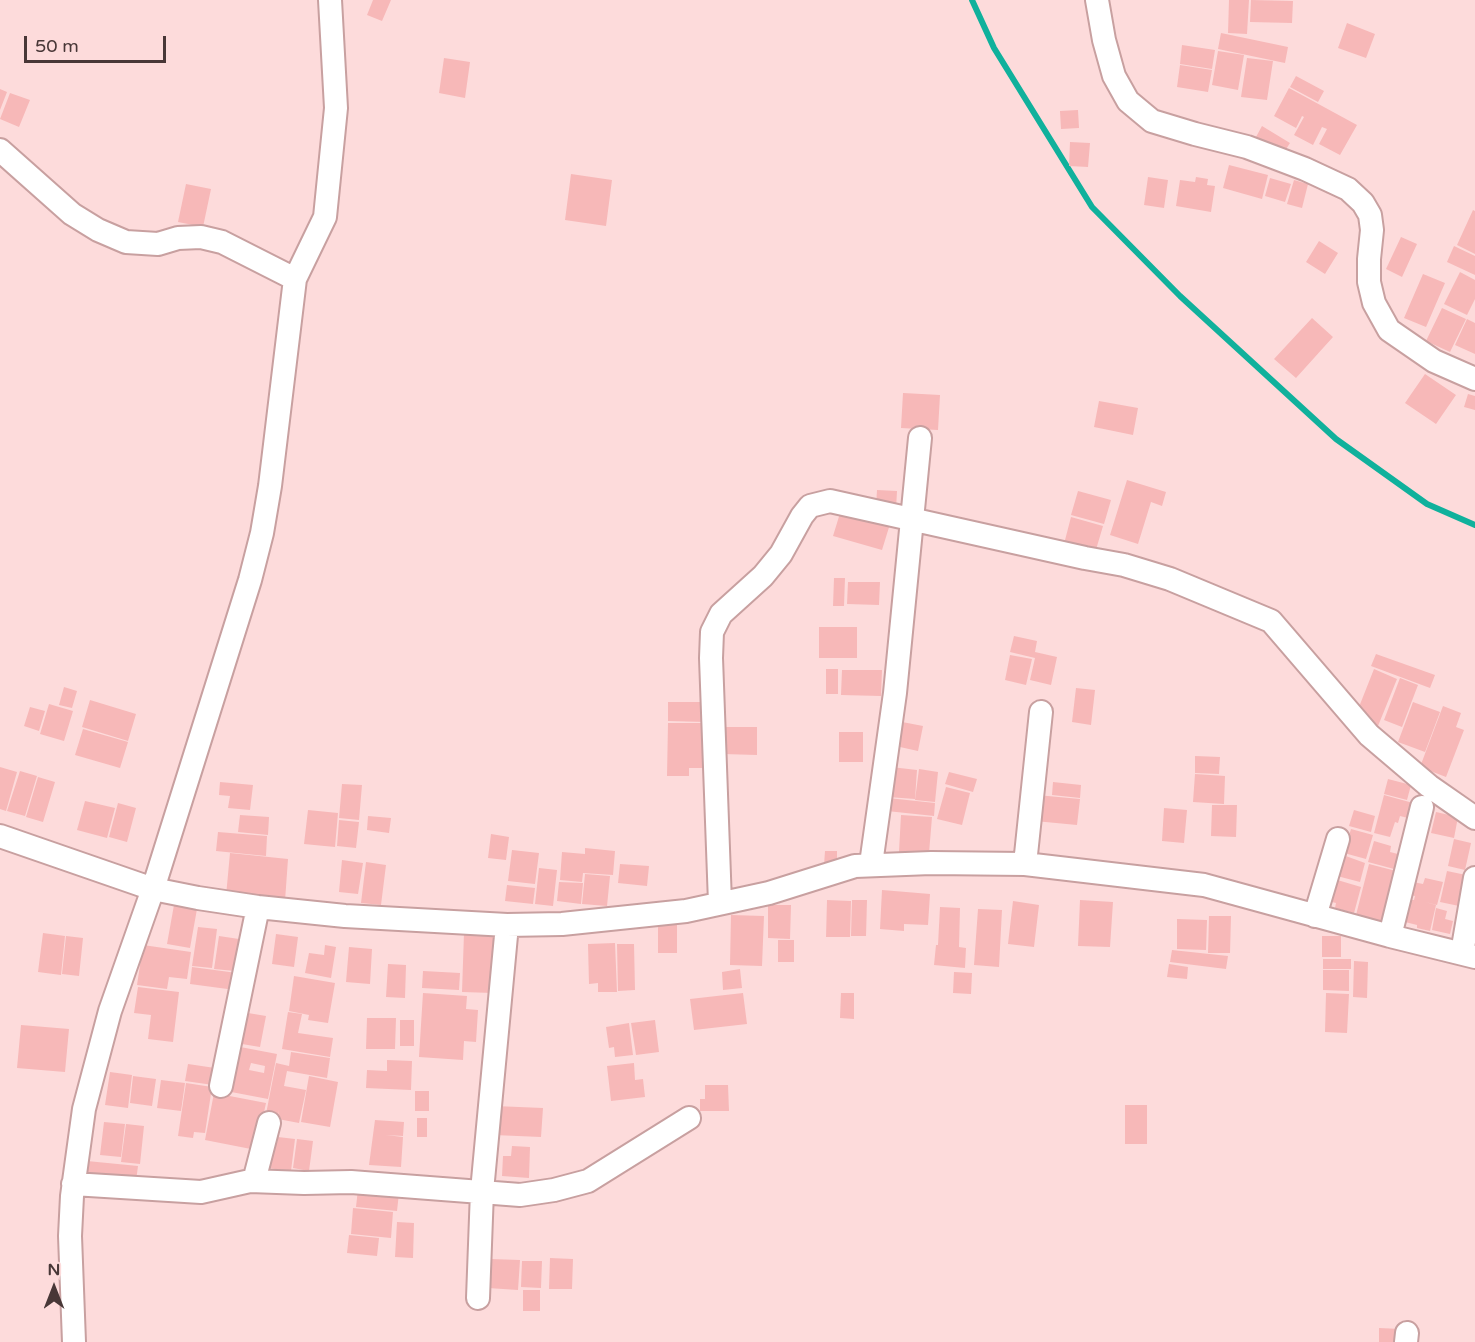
<!DOCTYPE html>
<style>
body{margin:0}
#map{position:relative;width:1475px;height:1342px;overflow:hidden;background:#fddbdb;font-family:"Varela Round",sans-serif}
canvas{display:block}
.north{position:absolute;left:24px;top:1258px;width:60px;height:60px;-webkit-text-stroke:4px #fddbdb;paint-order:stroke;rotate:0deg;font-size:16px;font-weight:700;line-height:24px;text-align:center;color:#483737}
.north::after{content:'';display:block;margin:auto;width:21px;height:27px;background:#483737;clip-path:polygon(50% 0,100% 100%,50% 72%,0 100%)}
.scale{position:absolute;left:24px;top:36px;width:142px;height:27px;box-sizing:border-box;border:3px solid #483737;border-top:0;padding-left:8px;font-size:18px;line-height:21px;white-space:nowrap;color:#483737;-webkit-text-stroke:4px #fddbdb;paint-order:stroke}
</style>
<div id="map">
<canvas width="1475" height="1342"></canvas>
<div class="north">N</div>
<div class="scale">50 m</div>
</div>
<script>
const ctx = document.querySelector('canvas').getContext('2d');
ctx.lineJoin = 'round';
const toPath = rows => new Path2D(rows.map(r => 'M' + r).join(''));
function stroke(path, color, width, dash) { ctx.strokeStyle = color; ctx.lineWidth = width; ctx.lineCap = dash ? 'butt' : 'round'; ctx.setLineDash(dash || []); ctx.stroke(path); }
function paint(path, color) { ctx.fillStyle = color; ctx.fill(path, 'evenodd'); }
stroke(toPath([
 [972,0,994,48,1092,207,1180,296,1336,439,1427,504,1475,525]
]), '#10b19c', 6);
paint(toPath([
 [373,0,391,0,382,21,367,15],
 [1229,0,1249,0,1247,34,1228,33],
 [1251,0,1293,1,1292,23,1250,22],
 [1347,23,1375,34,1366,58,1338,48],
 [1221,33,1288,47,1285,63,1218,49],
 [1182,45,1215,50,1212,69,1180,64],
 [1218,51,1244,55,1238,90,1212,85],
 [444,58,470,62,465,98,439,93],
 [1247,58,1273,61,1267,100,1241,97],
 [1180,65,1212,70,1208,92,1177,87],
 [1296,76,1324,91,1318,102,1290,87],
 [1289,88,1357,125,1340,155,1319,144,1327,129,1322,127,1313,145,1294,135,1304,117,1302,116,1296,128,1274,116],
 [0,89,7,92,0,110],
 [10,93,30,100,19,127,0,119],
 [1078,110,1079,128,1061,129,1060,111],
 [1262,126,1290,143,1283,154,1256,137],
 [1070,142,1090,143,1088,167,1069,166],
 [1229,165,1268,175,1262,199,1223,188],
 [571,174,612,180,606,226,565,220],
 [1148,177,1168,180,1164,208,1144,205],
 [1196,177,1208,179,1207,185,1215,186,1211,212,1176,206,1180,180,1195,182],
 [1270,178,1291,184,1285,202,1265,196],
 [1294,180,1308,184,1302,208,1287,204],
 [186,184,211,189,203,227,178,222],
 [1473,210,1475,211,1475,254,1457,245],
 [1401,237,1417,244,1402,277,1386,269],
 [1319,241,1338,253,1325,274,1306,262],
 [1454,246,1475,256,1475,275,1447,262],
 [1460,272,1475,280,1475,299,1467,315,1444,304],
 [1423,274,1445,283,1426,327,1404,318],
 [1442,308,1466,319,1450,352,1426,341],
 [1312,318,1333,337,1296,378,1274,359],
 [1467,319,1475,323,1475,354,1455,345],
 [1425,374,1456,395,1436,424,1405,403],
 [903,393,940,395,938,430,901,428],
 [1468,394,1475,396,1475,410,1464,407],
 [1099,401,1138,408,1133,435,1094,427],
 [1127,480,1166,492,1162,506,1151,502,1138,544,1110,535],
 [877,490,897,491,896,509,876,507],
 [1078,491,1111,500,1104,524,1071,515],
 [841,510,890,524,882,550,833,536],
 [1071,517,1103,526,1095,553,1064,544],
 [834,578,845,578,844,606,833,606],
 [848,582,880,582,879,605,847,604],
 [819,627,857,627,857,658,819,658],
 [1014,636,1037,641,1035,652,1057,657,1051,685,1030,680,1035,658,1010,652],
 [1376,654,1435,675,1430,688,1371,666],
 [1010,655,1032,659,1026,685,1005,680],
 [826,669,838,669,838,694,826,694],
 [1374,669,1397,679,1378,726,1355,717],
 [842,670,882,670,881,696,841,695],
 [1400,678,1418,685,1402,727,1384,720],
 [64,687,77,691,72,708,59,705],
 [1076,688,1095,690,1091,725,1072,722],
 [90,700,136,714,128,741,82,727],
 [668,702,706,702,706,722,668,721],
 [1413,702,1440,712,1425,752,1398,742],
 [49,704,73,711,64,741,40,734],
 [1443,706,1461,713,1456,727,1464,730,1446,777,1420,767],
 [30,707,45,711,39,731,24,726],
 [897,721,923,726,918,751,891,745],
 [668,723,706,723,706,768,689,768,689,776,667,776],
 [723,727,757,727,757,755,723,754],
 [83,729,128,742,120,768,75,755],
 [839,732,863,732,863,762,839,762],
 [1195,756,1220,757,1219,774,1195,773],
 [0,767,17,772,6,811,0,809],
 [891,767,917,770,915,799,888,797],
 [919,769,938,772,935,802,915,800],
 [20,771,37,776,25,816,7,811],
 [949,772,977,779,973,792,945,784],
 [1195,774,1225,776,1224,804,1193,802],
 [38,777,55,782,43,822,26,817],
 [1388,779,1411,785,1407,800,1384,794],
 [220,782,253,785,250,810,228,808,230,796,219,795],
 [1053,782,1081,785,1080,798,1052,795],
 [342,784,362,785,359,820,339,818],
 [946,787,970,793,962,825,937,819],
 [1037,795,1080,799,1077,825,1035,821],
 [1384,795,1413,803,1408,818,1400,816,1398,823,1395,822,1390,837,1374,833],
 [888,798,935,803,934,816,887,811],
 [85,801,115,808,107,838,77,830],
 [118,803,136,808,127,842,109,837],
 [1212,805,1237,805,1236,837,1211,836],
 [1164,808,1187,810,1184,843,1162,841],
 [308,810,338,813,335,847,304,844],
 [1354,810,1375,816,1371,832,1349,826],
 [1436,812,1458,817,1454,838,1431,833],
 [240,815,269,817,268,835,238,832],
 [901,815,932,817,929,853,899,852],
 [368,816,391,818,389,833,367,830],
 [339,820,359,822,356,848,337,846],
 [1351,829,1373,835,1366,859,1344,853],
 [218,832,267,836,266,856,216,851],
 [491,834,509,837,506,860,488,858],
 [1454,839,1471,843,1465,870,1448,866],
 [1374,841,1391,846,1390,852,1398,854,1394,869,1368,862],
 [585,848,615,851,613,875,583,873,582,882,560,880,562,852,585,854],
 [512,850,539,853,535,884,508,881],
 [825,851,837,851,837,866,824,865],
 [230,853,288,859,285,901,226,896],
 [1343,855,1365,863,1360,882,1337,876],
 [342,860,363,863,358,894,339,892],
 [366,862,386,865,381,905,361,903],
 [620,864,649,866,647,886,618,883],
 [1369,864,1396,871,1384,922,1356,915],
 [539,868,557,870,553,906,535,904],
 [1447,871,1466,875,1459,906,1440,902],
 [585,874,610,876,607,906,582,904],
 [1425,878,1443,882,1437,905,1425,902,1436,905,1430,931,1417,928,1417,925,1401,921,1406,899,1414,900,1415,896,1410,895,1413,882,1423,884],
 [1334,879,1361,887,1354,913,1335,908,1336,903,1328,901],
 [559,882,583,883,581,904,557,901],
 [507,885,535,888,533,904,505,901],
 [882,890,930,894,928,925,904,924,904,931,880,929],
 [827,900,851,901,850,937,826,937],
 [852,900,867,900,866,936,851,936],
 [1080,900,1113,902,1110,947,1078,946],
 [1013,901,1039,905,1034,947,1008,944],
 [174,905,197,909,190,948,167,944],
 [768,905,791,905,790,939,768,938],
 [940,907,960,908,959,947,966,948,965,968,934,965,936,945,938,945],
 [1436,908,1447,911,1445,919,1453,921,1450,934,1432,930],
 [978,909,1002,910,999,967,974,965],
 [731,915,764,916,762,966,730,965],
 [1209,916,1231,916,1230,953,1208,953],
 [1177,919,1207,920,1206,950,1177,949],
 [658,925,677,925,677,953,658,953],
 [198,927,217,929,212,968,192,966],
 [43,933,65,936,61,975,38,972],
 [464,933,495,934,493,993,462,992],
 [276,934,298,937,294,967,272,964],
 [66,936,83,938,79,976,62,974],
 [219,936,239,939,235,971,214,969],
 [1322,936,1341,936,1341,957,1322,957],
 [778,940,794,940,794,962,778,962],
 [615,943,617,992,598,992,598,983,589,984,588,944],
 [617,944,634,944,635,990,618,991],
 [143,945,191,952,187,979,169,977,167,989,137,985],
 [325,945,336,947,331,978,305,973,309,953,324,955],
 [349,947,372,949,370,984,346,982],
 [1172,950,1228,956,1226,969,1170,962],
 [1323,959,1351,959,1351,969,1323,969],
 [1354,961,1368,962,1367,998,1353,997],
 [388,964,406,965,405,998,386,997],
 [1169,964,1188,967,1187,979,1167,977],
 [192,967,237,973,235,990,190,984],
 [740,969,742,988,723,990,722,972],
 [1323,970,1349,970,1349,991,1323,990],
 [423,971,460,973,459,990,422,988],
 [954,972,972,973,971,994,953,993],
 [294,976,335,983,328,1023,308,1020,309,1015,289,1011],
 [138,987,179,992,173,1042,148,1039,151,1015,134,1013],
 [423,993,467,996,466,1009,478,1010,476,1042,464,1041,463,1060,419,1057],
 [743,993,747,1024,694,1030,690,999],
 [841,993,854,993,854,1019,840,1018],
 [1326,993,1349,994,1347,1033,1325,1032],
 [242,1012,266,1016,260,1047,236,1043],
 [288,1012,302,1014,298,1033,333,1038,330,1057,282,1049],
 [367,1018,396,1018,395,1049,366,1049],
 [400,1020,414,1020,414,1046,400,1046],
 [655,1020,659,1052,636,1055,631,1023],
 [629,1023,633,1055,615,1057,614,1047,609,1048,606,1027],
 [21,1025,69,1029,65,1072,17,1068],
 [235,1046,277,1054,268,1099,226,1091],
 [251,1063,265,1066,264,1073,249,1070],
 [291,1052,330,1058,327,1078,287,1071,284,1086,306,1090,299,1123,278,1119,279,1110,277,1121,265,1119,276,1063,289,1066],
 [387,1060,412,1061,411,1090,366,1088,367,1070,387,1071],
 [634,1063,635,1080,643,1079,645,1097,611,1101,607,1066],
 [188,1064,215,1068,213,1085,185,1081],
 [110,1072,132,1075,128,1108,105,1105],
 [133,1076,156,1079,152,1106,130,1103],
 [309,1076,338,1082,330,1127,301,1122],
 [161,1080,185,1083,181,1111,157,1108],
 [186,1083,212,1087,205,1133,194,1132,193,1138,178,1136],
 [705,1085,728,1085,729,1111,700,1111,700,1099,705,1099],
 [415,1091,429,1091,429,1111,415,1111],
 [214,1093,266,1103,256,1150,205,1140],
 [1125,1105,1147,1105,1147,1144,1125,1144],
 [495,1106,543,1108,541,1137,494,1135],
 [417,1118,427,1118,427,1137,417,1137],
 [375,1120,404,1122,403,1136,386,1135,403,1137,401,1167,369,1165],
 [104,1122,125,1124,121,1157,100,1155],
 [126,1124,144,1126,140,1164,121,1162],
 [278,1137,295,1139,291,1171,267,1168,270,1143,277,1143],
 [297,1139,313,1141,309,1171,293,1168],
 [512,1146,530,1147,529,1178,502,1176,503,1156,511,1156],
 [87,1161,138,1166,136,1181,85,1176],
 [358,1189,399,1193,397,1211,356,1207],
 [353,1208,393,1212,391,1238,351,1234],
 [397,1222,414,1223,413,1258,395,1257],
 [349,1235,379,1238,377,1256,347,1253],
 [550,1258,573,1259,572,1289,549,1289],
 [490,1259,520,1260,518,1290,488,1288],
 [522,1261,542,1261,541,1288,521,1287],
 [523,1290,540,1290,540,1311,523,1311],
 [1379,1328,1401,1329,1401,1342,1379,1342]
]), '#f7b8b8');
const minor = toPath([
 [1097,0,1104,40,1114,76,1128,101,1152,121,1195,134,1247,147,1305,169,1348,189,1363,203,1370,215,1372,230,1369,259,1369,282,1374,303,1389,330,1434,361,1475,379],
 [0,150,72,214,98,230,126,242,158,244,178,238,201,237,222,242,295,279],
 [0,836,153,889,198,898,258,907,345,916,507,925,562,924,686,911,769,893,855,866,931,863,1025,864,1204,885,1390,936,1475,957],
 [871,864,895,693,920,438],
 [1025,864,1041,712],
 [720,903,711,658,712,632,721,614,763,576,781,554,802,516,810,506,830,501,1085,558,1124,565,1170,579,1271,621,1369,735,1429,786,1475,818],
 [1315,916,1338,839],
 [1390,936,1422,807],
 [1462,953,1475,878],
 [221,1086,258,907],
 [254,1181,269,1123],
 [73,1184,201,1192,250,1181,304,1183,351,1182,520,1195,554,1190,588,1181,689,1118],
 [478,1298,482,1191,507,925],
 [74,1342,70,1236,72,1196,84,1109,110,1011,153,889,250,580,262,533,270,486,295,279,325,217,336,108,330,0],
 [1406,1342,1407,1333]
]);
stroke(minor, '#c8a0a0', 26);
stroke(minor, '#fff', 22);
</script>
